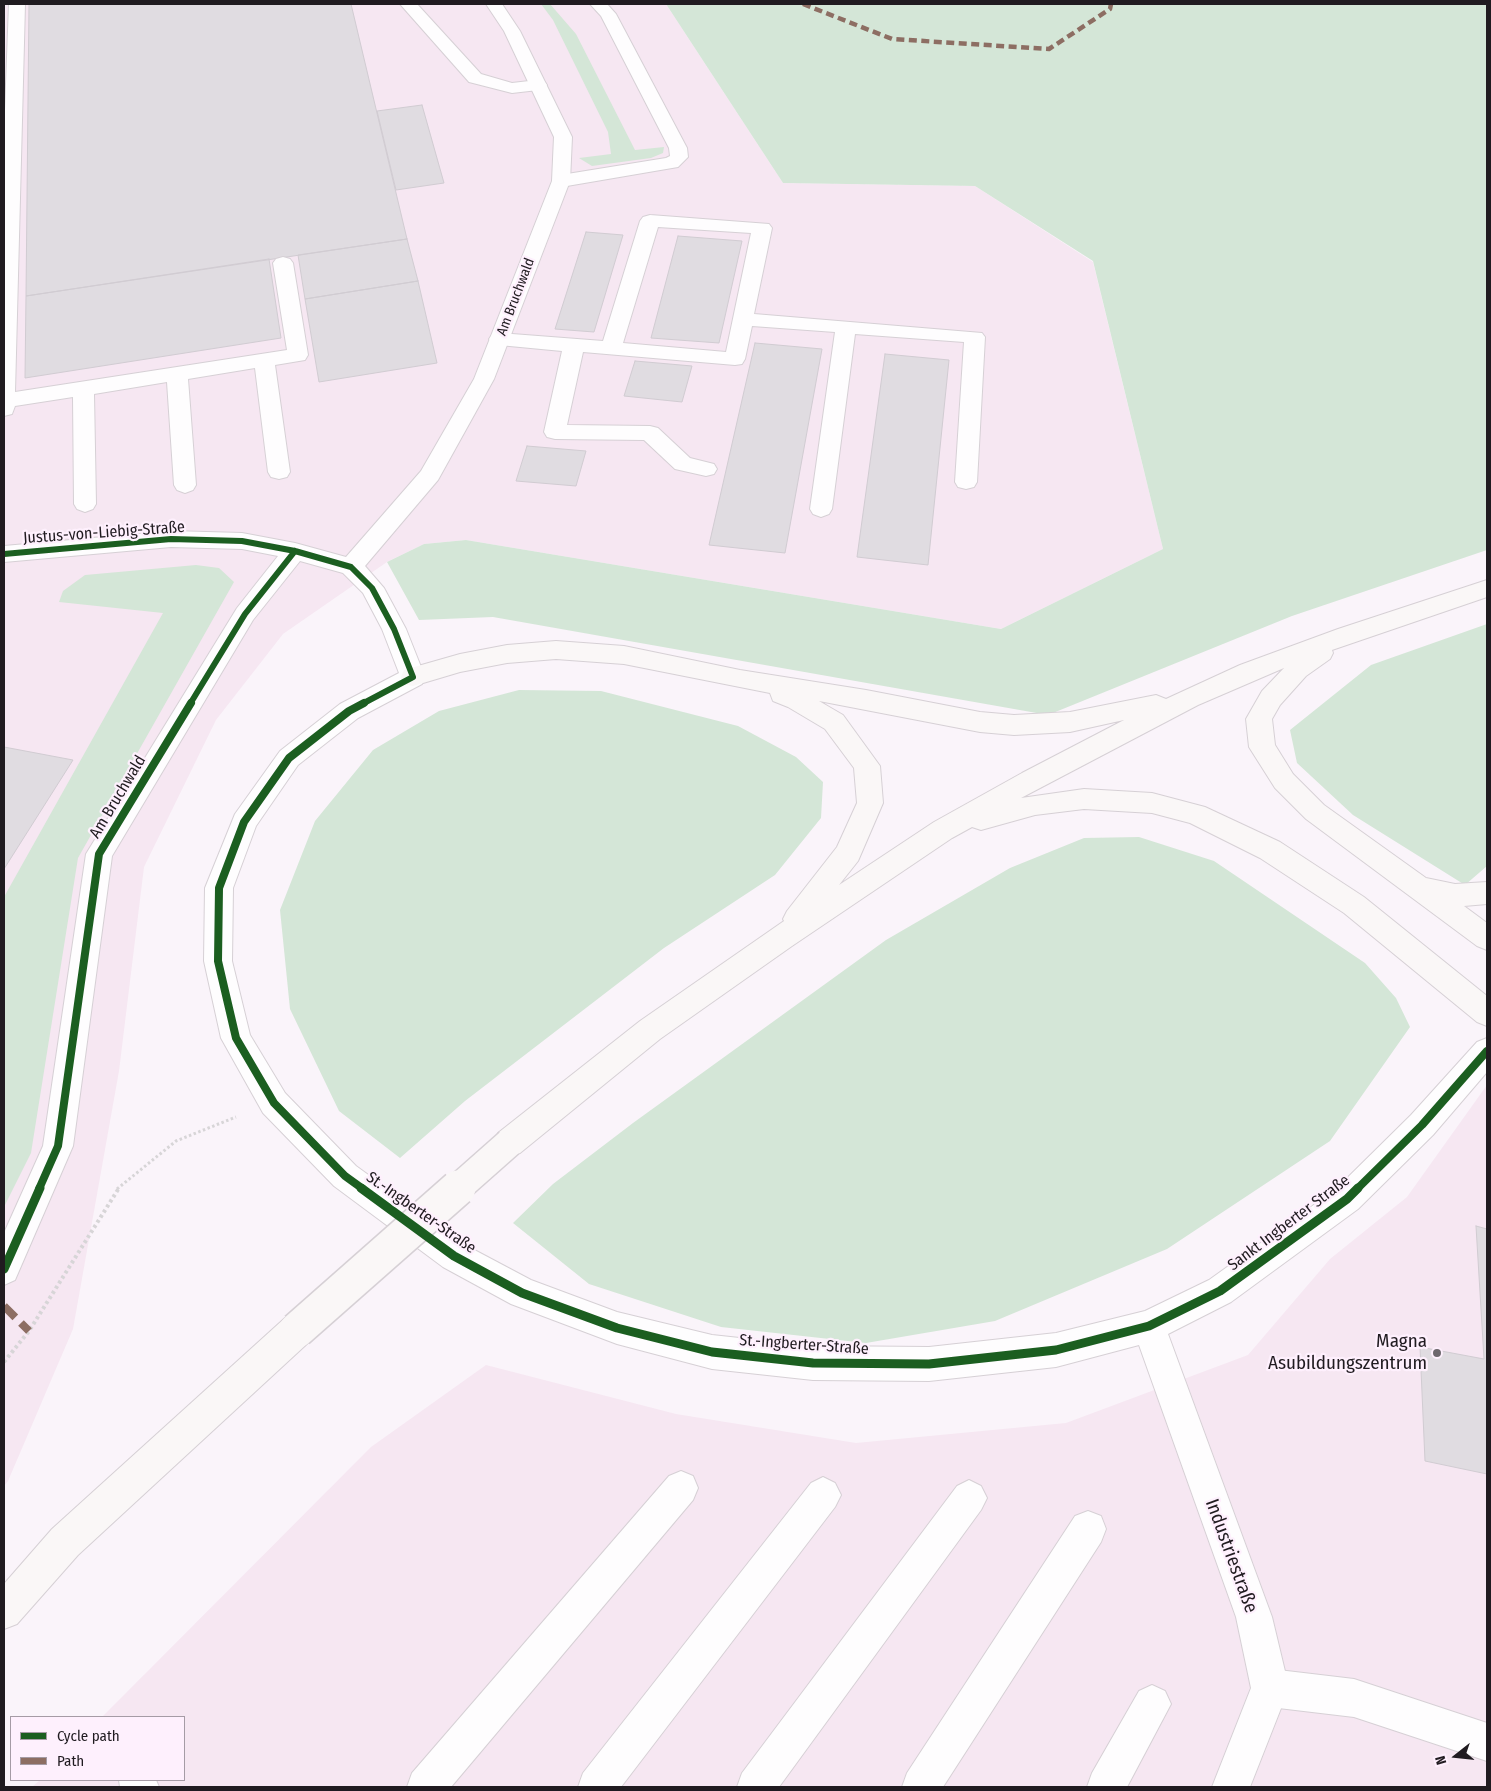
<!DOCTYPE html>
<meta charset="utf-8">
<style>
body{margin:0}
#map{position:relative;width:1491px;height:1791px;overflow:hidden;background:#faf4fa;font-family:"Fira Sans Condensed",sans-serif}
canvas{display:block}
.frame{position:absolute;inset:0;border:5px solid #201b20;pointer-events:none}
.legend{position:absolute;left:10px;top:1716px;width:175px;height:65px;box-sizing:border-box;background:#fef0fd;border:1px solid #a59ba5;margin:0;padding:6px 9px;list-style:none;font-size:15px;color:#201b20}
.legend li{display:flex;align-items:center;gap:10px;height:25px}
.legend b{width:25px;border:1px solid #a59ba5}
.north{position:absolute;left:1431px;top:1731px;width:50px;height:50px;-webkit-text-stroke:4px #fef0fd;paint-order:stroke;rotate:254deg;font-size:14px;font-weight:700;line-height:20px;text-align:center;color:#201b20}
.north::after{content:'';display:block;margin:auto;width:18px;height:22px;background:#201b20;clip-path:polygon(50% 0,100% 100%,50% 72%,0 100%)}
</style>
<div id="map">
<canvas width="1491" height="1791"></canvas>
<div class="frame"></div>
<ul class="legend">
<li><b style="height:6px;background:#1b5e20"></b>Cycle path</li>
<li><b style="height:6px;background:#8d6e63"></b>Path</li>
</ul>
<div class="north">N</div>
</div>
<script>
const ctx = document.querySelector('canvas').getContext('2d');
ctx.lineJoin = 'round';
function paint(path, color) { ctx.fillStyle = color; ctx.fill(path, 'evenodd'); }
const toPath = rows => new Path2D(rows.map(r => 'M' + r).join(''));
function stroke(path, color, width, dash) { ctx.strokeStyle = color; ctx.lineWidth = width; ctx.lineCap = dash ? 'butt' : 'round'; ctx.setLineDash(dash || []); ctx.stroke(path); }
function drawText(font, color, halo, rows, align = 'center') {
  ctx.font = font + ' "Fira Sans Condensed",sans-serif'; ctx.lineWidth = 4.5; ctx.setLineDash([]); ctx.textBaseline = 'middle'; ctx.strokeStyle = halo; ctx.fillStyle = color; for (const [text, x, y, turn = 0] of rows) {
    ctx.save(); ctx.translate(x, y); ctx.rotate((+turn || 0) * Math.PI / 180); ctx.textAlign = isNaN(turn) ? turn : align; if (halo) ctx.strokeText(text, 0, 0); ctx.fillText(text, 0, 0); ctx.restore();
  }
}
paint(toPath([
 [4,4,666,4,783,183,975,186,1093,262,1163,549,1001,629,466,540,424,544,387,562,283,634,216,720,144,867,119,1071,73,1329,8,1481,4,1486],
 [1487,1085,1487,1787,32,1787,40,1780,184,1780,184,1717,102,1717,371,1447,486,1365,676,1414,856,1443,1066,1423,1248,1355,1330,1259,1407,1197]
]), '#f6e7f2');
paint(toPath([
 [541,4,550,4,576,34,635,150,664,147,663,153,651,158,592,166,579,158,611,154,608,132,553,20],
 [666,4,1487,4,1487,550,1292,616,1048,715,493,617,419,620,387,562,424,544,466,540,1001,629,1163,549,1093,261,975,186,783,183],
 [196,565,219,568,234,582,78,858,31,1153,4,1207,4,897,163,613,59,602,63,591,85,575],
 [1487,624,1487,866,1465,885,1353,815,1297,763,1290,730,1371,665],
 [519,690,601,691,738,726,796,757,823,782,821,818,775,875,664,948,465,1101,400,1158,339,1111,290,1009,280,910,315,821,373,750,439,711],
 [1139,837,1214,861,1365,963,1396,998,1410,1027,1330,1141,1167,1249,995,1321,866,1343,721,1327,589,1284,513,1223,553,1184,633,1123,886,940,1010,868,1084,838]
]), '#d4e6d7');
const building = toPath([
 [29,4,351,4,407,239,26,296,29,4],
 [422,105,444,183,396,190,377,111,422,105],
 [586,232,623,235,594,332,555,329,586,232],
 [678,236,742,241,719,343,651,338,678,236],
 [407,239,418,281,305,299,298,255,407,239],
 [269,259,281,338,25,378,26,296,269,259],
 [418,281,437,363,319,382,305,299,418,281],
 [755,343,822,349,785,553,709,545,755,343],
 [885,354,949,360,928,565,857,557,885,354],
 [635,361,692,366,682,402,624,396,635,361],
 [527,446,586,451,576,486,516,481,527,446],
 [4,747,73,760,4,869,4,747],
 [1476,1226,1487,1229,1487,1474,1425,1461,1420,1347,1484,1359,1476,1226]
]);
paint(building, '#e0dce1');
stroke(building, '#d1ccd2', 1);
const service = toPath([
 [9,4,25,4,15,392,287,350,273,263,276,259,283,257,290,259,293,263,308,355,305,360,275,365,290,472,287,477,279,479,271,477,268,472,255,368,188,379,196,485,193,490,185,493,177,490,174,485,167,382,94,394,96,504,93,509,85,512,77,509,74,504,73,397,15,406,12,414,4,416,4,137,9,4],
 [400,4,417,4,481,74,512,83,538,80,544,81,547,85,544,89,538,90,512,93,469,82,400,4],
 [590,4,607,4,616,14,687,148,688,157,678,167,561,187,554,185,552,181,554,177,561,175,666,158,670,156,669,148,601,16,590,4],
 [650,215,769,224,772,228,754,314,982,333,985,337,977,482,974,487,966,489,958,487,955,482,964,342,855,334,832,509,829,514,821,517,813,514,810,509,835,332,752,326,745,359,742,364,735,365,583,352,567,425,650,426,658,428,690,458,714,464,717,469,714,474,706,476,675,469,644,440,555,439,547,437,544,432,562,351,499,345,492,343,489,339,492,335,499,333,603,341,640,221,643,217,650,215],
 [658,227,751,233,726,352,623,343,658,227],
 [681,1471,693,1476,698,1488,693,1500,451,1787,407,1787,412,1773,669,1476,681,1471],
 [823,1477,835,1483,841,1495,835,1507,621,1787,578,1787,583,1773,811,1483,823,1477],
 [969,1480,981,1486,987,1498,981,1510,779,1787,737,1787,742,1773,957,1486,969,1480],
 [1088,1511,1101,1516,1106,1529,1101,1542,943,1787,902,1787,907,1773,1075,1516,1088,1511],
 [1270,1669,1354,1679,1487,1723,1487,1761,1354,1717,1270,1707,1257,1701,1251,1688,1257,1675,1270,1669],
 [1152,1685,1165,1691,1171,1704,1127,1787,1087,1787,1092,1773,1139,1691,1152,1685],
 [119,1780,156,1780,159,1787,120,1787,119,1780]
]);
const minor = toPath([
 [486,4,502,4,520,31,572,137,570,181,494,379,438,480,365,566,384,588,406,629,425,677,422,684,358,718,298,765,256,826,233,888,232,961,250,1035,285,1093,356,1166,465,1245,531,1280,617,1312,712,1335,813,1346,929,1347,1056,1333,1145,1311,1209,1280,1336,1189,1411,1115,1477,1042,1487,1038,1487,1072,1433,1135,1358,1209,1231,1302,1168,1334,1272,1617,1289,1688,1250,1787,1212,1787,1251,1688,1236,1617,1139,1345,1056,1367,929,1381,813,1380,712,1369,617,1344,511,1304,443,1267,334,1186,263,1113,221,1038,204,961,205,888,235,814,280,751,340,704,399,673,382,629,363,593,343,573,300,561,253,620,112,856,73,1146,15,1280,4,1285,4,1233,43,1146,86,854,237,608,278,556,242,549,171,547,4,562,4,546,171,531,242,533,295,543,346,557,421,471,474,379,552,181,554,137,504,31,486,4]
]);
const secondary = toPath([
 [1487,580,1487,597,1332,650,1333,653,1330,659,1306,676,1280,705,1272,719,1275,745,1293,774,1324,805,1426,878,1455,884,1487,882,1487,904,1464,906,1487,923,1487,950,1477,946,1306,819,1275,788,1249,747,1246,719,1262,691,1284,668,1198,705,1021,798,1084,789,1152,793,1205,807,1280,842,1364,897,1487,996,1487,1026,1477,1022,1344,913,1260,858,1190,823,1152,813,1084,809,1035,815,981,830,972,827,952,838,792,946,660,1039,520,1153,509,1157,498,1153,494,1143,498,1133,640,1021,784,921,783,919,787,911,837,847,857,803,854,768,825,729,788,707,773,701,770,693,624,664,556,659,507,663,460,672,413,686,404,684,401,677,404,670,460,654,507,645,556,641,624,646,740,670,866,690,980,712,1014,715,1070,712,1156,695,1166,699,1240,665,1338,629,1487,580],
 [819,701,980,732,1014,735,1070,732,1124,720,1022,773,934,822,839,885,858,861,883,803,880,766,843,715,819,701],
 [297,1314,309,1318,313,1330,309,1342,78,1555,17,1624,4,1629,4,1584,52,1529,285,1318,297,1314]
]);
stroke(service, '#d6d0d5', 2);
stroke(minor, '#d6d0d5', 2);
stroke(secondary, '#d6d0d5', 2);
stroke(toPath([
 [117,1189,176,1141,236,1117]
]), '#d7d5d7', 3, [2.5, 2.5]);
stroke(toPath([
 [4,1362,29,1331,119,1188]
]), '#d7d5d7', 4, [3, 3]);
paint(service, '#fefdfe');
paint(minor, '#fefdfe');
paint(secondary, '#faf7f7');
const secondaryBridgeFar1 = toPath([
 [457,1189,509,1143]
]);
const secondaryBridge = toPath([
 [297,1330,458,1188]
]);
stroke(secondaryBridgeFar1, '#d6d0d5', 31, []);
stroke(secondaryBridge, '#d6d0d5', 38, []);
stroke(secondaryBridgeFar1, '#faf7f7', 28);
stroke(secondaryBridge, '#faf7f7', 35);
stroke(toPath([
 [803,4,892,39,1049,49,1110,9,1111,4]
]), '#8d6e63', 4.5, [8, 4.5]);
stroke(toPath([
 [4,1306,29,1331]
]), '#8d6e63', 8, [16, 8]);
stroke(toPath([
 [4,554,171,539,242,541,295,551,351,567,372,588,394,629,413,677,362,704],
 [190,704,245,614,295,551]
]), '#1b5e20', 6);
stroke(toPath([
 [39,1189,58,1146,99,854,191,703],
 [363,1189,345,1176,274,1103,236,1038,218,961,219,888,244,822,289,758,349,711,364,703],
 [1357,1189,1422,1125,1487,1051]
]), '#1b5e20', 8);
stroke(toPath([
 [361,1188,454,1256,522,1293,617,1328,712,1352,813,1363,929,1364,1056,1350,1149,1326,1220,1291,1347,1199,1358,1188],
 [4,1269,40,1188]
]), '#1b5e20', 9);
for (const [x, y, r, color] of [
 [1437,1353,5,"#6c676c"]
]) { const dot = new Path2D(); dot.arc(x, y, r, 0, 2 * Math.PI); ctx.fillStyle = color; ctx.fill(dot); stroke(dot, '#fef0fd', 2); }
drawText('14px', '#201b20', '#fef0fd', [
 ["Am Bruchwald",516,297,-69]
]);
drawText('16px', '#201b20', '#fef0fd', [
 ["Justus-von-Liebig-Straße",104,533,-4],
 ["Am Bruchwald",118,797,-59],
 ["St.-Ingberter-Straße",421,1213,35],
 ["Sankt Ingberter Straße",1289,1223,-37],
 ["St.-Ingberter-Straße",804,1345,4]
]);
drawText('19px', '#201b20', '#fef0fd', [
 ["Magna",1427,1342],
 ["Asubildungszentrum",1427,1364]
], 'right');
drawText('19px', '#201b20', '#fef0fd', [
 ["Industriestraße",1231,1556,70]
]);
</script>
